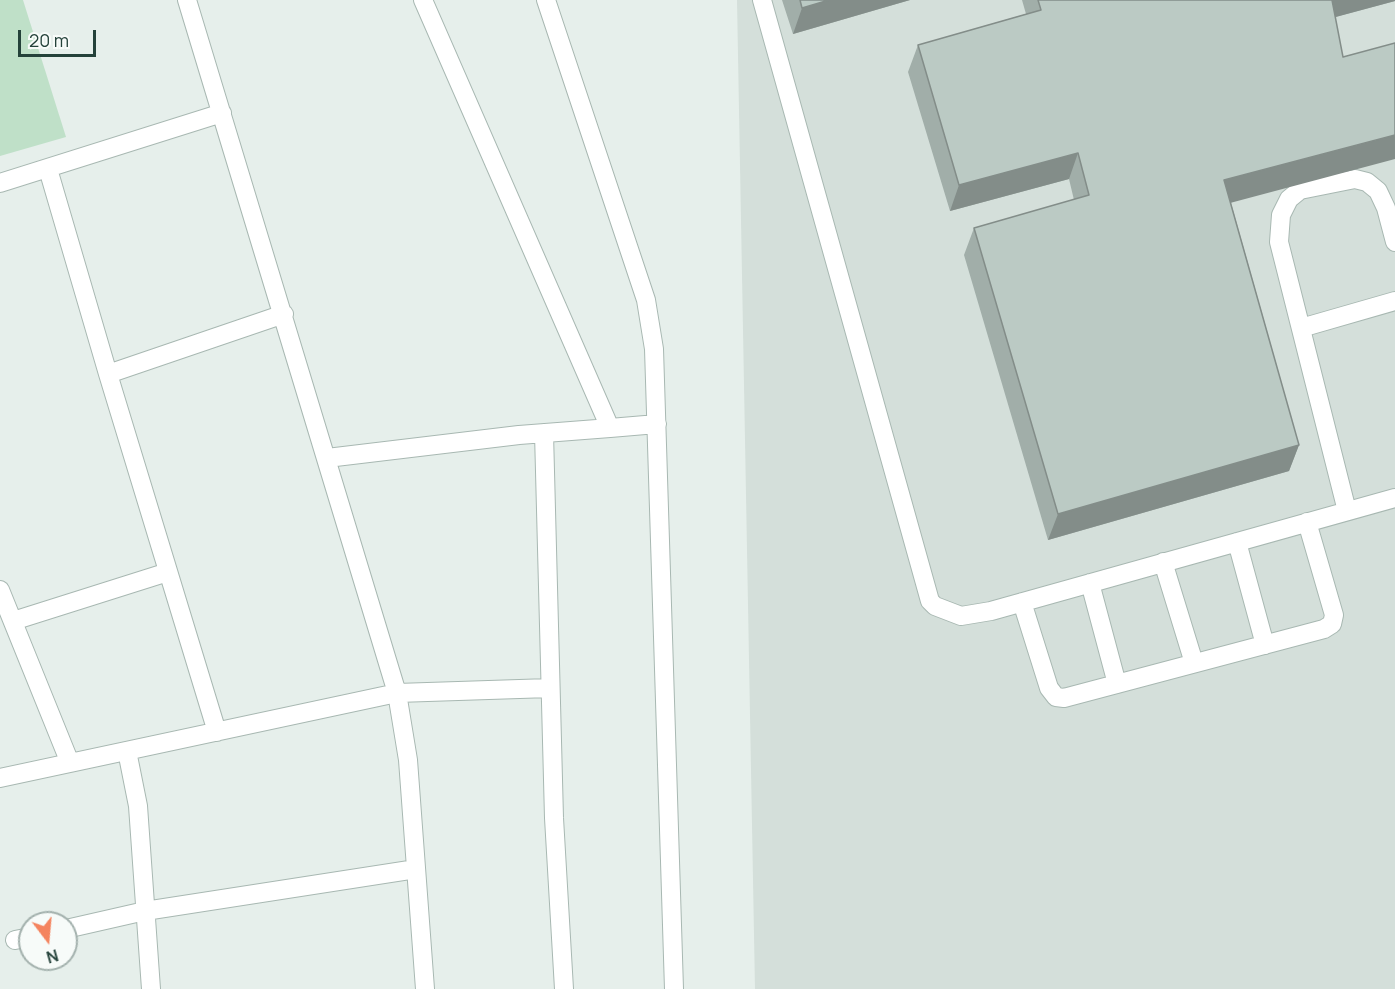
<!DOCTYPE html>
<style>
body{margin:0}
#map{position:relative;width:1395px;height:989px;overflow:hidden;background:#e6efeb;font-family:Manrope,sans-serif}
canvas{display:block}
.north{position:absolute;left:18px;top:911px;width:60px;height:60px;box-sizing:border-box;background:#f7fbf9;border:2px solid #a3b1ad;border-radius:50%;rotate:164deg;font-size:16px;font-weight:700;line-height:24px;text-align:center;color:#24423a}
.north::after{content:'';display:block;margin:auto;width:21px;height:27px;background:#f4845f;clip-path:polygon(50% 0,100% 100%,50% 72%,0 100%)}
.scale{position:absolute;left:18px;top:30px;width:78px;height:27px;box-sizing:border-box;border:3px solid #24423a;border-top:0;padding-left:8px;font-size:18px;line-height:21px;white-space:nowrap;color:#24423a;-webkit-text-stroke:4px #f7fbf9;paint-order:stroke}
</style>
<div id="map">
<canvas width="1395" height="989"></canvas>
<div class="north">N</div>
<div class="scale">20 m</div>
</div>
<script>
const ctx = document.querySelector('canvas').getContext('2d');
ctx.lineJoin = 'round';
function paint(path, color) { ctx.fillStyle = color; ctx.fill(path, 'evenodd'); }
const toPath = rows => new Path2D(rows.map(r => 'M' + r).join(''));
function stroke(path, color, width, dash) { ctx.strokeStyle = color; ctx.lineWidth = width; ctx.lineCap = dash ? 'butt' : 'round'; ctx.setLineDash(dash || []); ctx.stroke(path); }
paint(toPath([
 [737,0,1395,0,1395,989,755,989]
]), '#d4dfda');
paint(toPath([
 [0,0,23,0,66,137,0,156]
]), '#bfe0c8');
const minor = toPath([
 [187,0,397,693,408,760,425,989],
 [423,0,610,428,657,424],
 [546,0,646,300,654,349,674,989],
 [762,0,930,601,935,606,961,616,991,611,1395,498],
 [48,169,108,374,217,732],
 [0,183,222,113],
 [1301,328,1395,301],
 [108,374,284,314],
 [544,433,554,818,564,989],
 [327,458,519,435,610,428],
 [1347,511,1279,242,1281,215,1289,199,1300,190,1355,179,1367,182,1378,191,1386,208,1395,242],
 [1237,542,1265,645],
 [1163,562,1194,663],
 [1090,583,1117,684],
 [0,590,70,763],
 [1022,602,1049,688,1056,697,1064,698,1324,629,1332,624,1334,615,1307,522],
 [13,621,168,572],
 [127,751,138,806,151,989],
 [0,778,397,693,550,688],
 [66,929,145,911,416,869],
 [15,940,30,937]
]);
stroke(minor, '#a8b8b2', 20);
stroke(minor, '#fff', 18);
paint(toPath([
 [782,0,910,0,793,34],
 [1022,0,1395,0,1395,1,1335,17,1231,203,1299,445,1289,471,1048,540,964,255,974,228,1074,200,1069,179,950,211,908,72,918,45,1026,14]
]), '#a1aea9');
paint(toPath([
 [829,0,910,0,793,34,802,8],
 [1329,0,1395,0,1395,1,1321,21],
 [1395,135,1395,159,1215,207,1224,180],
 [1078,153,1069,179,950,211,959,185],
 [1299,445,1289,471,1048,540,1058,514]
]), '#838d89');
const building = toPath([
 [800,0,829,0,802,8,800,0],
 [1038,0,1332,0,1343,57,1395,43,1395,135,1224,180,1299,445,1058,514,974,228,1089,195,1078,153,959,185,918,45,1041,10,1038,0]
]);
paint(building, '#bbcac4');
stroke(building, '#838d89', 1.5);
</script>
